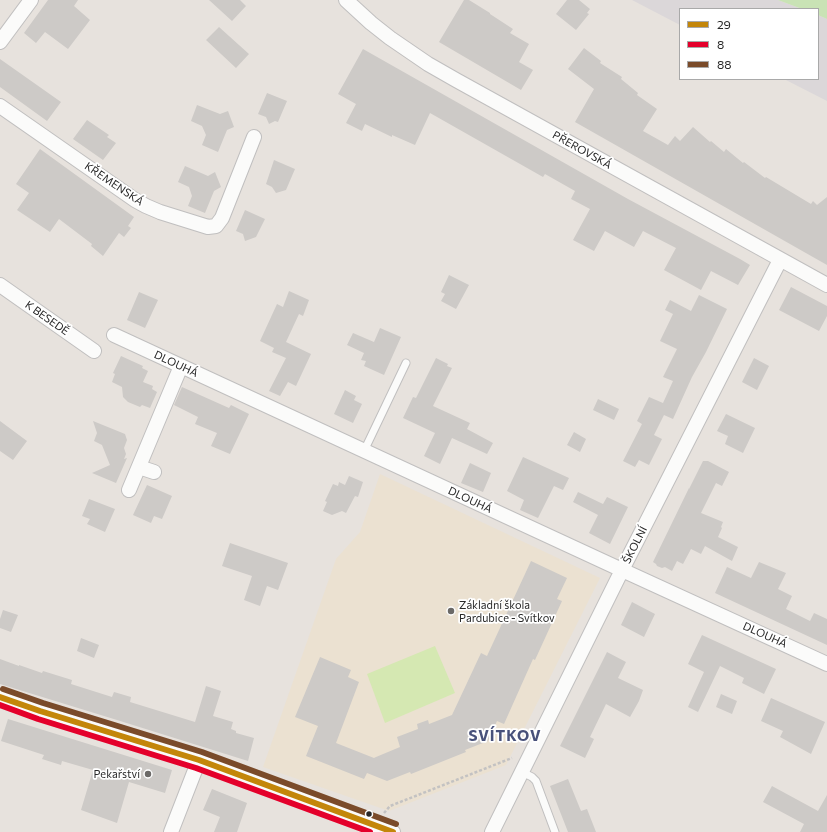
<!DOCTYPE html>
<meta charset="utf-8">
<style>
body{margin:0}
#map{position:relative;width:827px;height:832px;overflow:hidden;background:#e7e2dd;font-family:Commissioner,sans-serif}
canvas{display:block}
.legend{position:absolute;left:679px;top:8px;width:140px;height:72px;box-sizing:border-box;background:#fff;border:1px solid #a9a9a9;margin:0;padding:5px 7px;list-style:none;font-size:12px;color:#282828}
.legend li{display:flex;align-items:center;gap:8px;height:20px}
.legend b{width:20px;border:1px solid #a9a9a9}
</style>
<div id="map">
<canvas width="827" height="832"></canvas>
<ul class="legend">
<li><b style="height:5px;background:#c3860a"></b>29</li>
<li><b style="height:5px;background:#e4002b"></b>8</li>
<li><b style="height:5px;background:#7a4b2a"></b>88</li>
</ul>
</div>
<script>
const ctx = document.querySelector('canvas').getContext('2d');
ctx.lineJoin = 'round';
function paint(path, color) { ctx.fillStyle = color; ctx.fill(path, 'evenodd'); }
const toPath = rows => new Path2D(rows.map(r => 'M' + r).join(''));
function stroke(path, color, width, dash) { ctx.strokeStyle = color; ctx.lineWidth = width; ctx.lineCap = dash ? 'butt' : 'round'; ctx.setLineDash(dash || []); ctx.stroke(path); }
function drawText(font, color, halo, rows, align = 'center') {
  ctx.font = font + ' Commissioner,sans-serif'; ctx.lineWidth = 3.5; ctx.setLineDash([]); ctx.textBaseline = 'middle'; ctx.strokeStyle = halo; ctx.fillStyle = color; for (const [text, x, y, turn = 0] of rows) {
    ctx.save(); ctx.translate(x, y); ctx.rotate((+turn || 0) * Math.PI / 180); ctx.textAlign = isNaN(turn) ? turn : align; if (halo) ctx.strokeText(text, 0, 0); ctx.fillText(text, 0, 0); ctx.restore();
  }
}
paint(toPath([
 [632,0,778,0,802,9,680,9,680,25],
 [818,15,827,19,827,101,784,79,818,79]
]), '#dbd7d9');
paint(toPath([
 [380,474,600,578,506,765,389,811,263,767,336,559,360,532]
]), '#ebe1d1');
paint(toPath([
 [778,0,827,0,827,19,818,15,818,9,802,9]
]), '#c9e3b5');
paint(toPath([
 [435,646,455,693,385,723,367,674]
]), '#d5e8b2');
paint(toPath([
 [48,0,78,0,74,6,90,20,68,49,45,32,36,43,24,33],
 [209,0,240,0,246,6,232,21],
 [464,0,469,0,490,13,490,14,513,29,510,33,529,44,519,62,533,70,521,90,439,42],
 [567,0,579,0,590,9,587,13,589,14,576,30,556,14],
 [219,27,249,54,236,68,206,40],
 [584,48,601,61,600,63,622,77,621,79,638,93,637,95,657,109,643,131,668,145,675,136,680,141,693,127,710,142,711,141,724,152,726,149,743,163,744,162,765,178,766,177,811,204,813,201,817,205,827,197,827,265,575,122,594,89,568,69],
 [363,49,628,199,740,259,750,265,738,285,711,271,701,290,664,270,676,248,643,231,634,247,605,231,594,251,573,240,590,209,571,199,575,191,545,174,543,177,430,113,415,145,392,135,392,137,365,124,362,131,346,123,356,104,338,94],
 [0,59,61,102,47,121,0,87],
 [267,93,287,101,278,122,275,121,269,124,266,117,258,114],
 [197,105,220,114,228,111,234,127,227,130,218,152,202,145,206,135,202,126,191,121],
 [87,120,109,135,107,137,116,143,103,160,73,139],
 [40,149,134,217,128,226,131,228,124,237,119,233,103,256,91,246,92,244,59,219,50,232,17,210,29,193,16,184],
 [274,160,295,169,286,190,276,193,272,187,266,184],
 [185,166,208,176,215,172,221,187,214,191,205,213,188,206,192,196,189,187,178,182],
 [245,210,265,219,256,237,245,241,243,234,236,231],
 [449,275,469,285,456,309,441,301,445,294,441,292],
 [791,287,827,306,827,316,819,331,779,310],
 [289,291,309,300,303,316,299,314,286,342,311,354,296,386,288,382,280,396,269,391,286,358,272,352,274,348,260,341,277,304,283,307],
 [139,292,158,300,145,328,127,320],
 [699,295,727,309,706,352,692,377,673,419,664,415,654,435,662,439,649,465,639,460,635,467,623,461,642,424,637,421,649,397,663,403,673,381,663,377,677,349,660,341,673,314,665,310,670,300,691,311],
 [380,328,401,337,384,375,364,366,366,361,361,360,364,353,347,345,353,333,374,342],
 [121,356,143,366,142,368,148,371,143,382,153,386,152,389,157,392,150,408,142,405,140,407,128,402,123,397,122,387,112,382,115,374,113,373],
 [436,358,448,364,447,366,452,368,433,406,470,423,467,429,493,443,487,454,452,438,440,464,424,456,435,433,403,418,413,397,416,398],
 [754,358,769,366,757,390,742,382],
 [182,387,229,408,231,405,249,414,230,454,211,446,217,433,195,424,198,417,174,405],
 [345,390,356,396,354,400,362,404,353,423,334,414],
 [598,399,619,409,614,420,593,410],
 [726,414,755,428,743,453,725,444,728,436,717,431],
 [0,421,27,441,13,460,0,451],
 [93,421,125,434,127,440,124,448,126,454,124,459,127,458,116,483,92,473,110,465,102,445,94,441,97,433],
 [574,432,586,439,580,452,567,445],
 [523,457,569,478,563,490,554,486,538,518,520,510,524,500,507,491],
 [703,461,708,461,729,472,722,486,716,483,701,513,723,522,721,527,722,528,718,537,738,547,732,561,705,546,701,554,691,549,683,564,677,561,672,571,665,567,662,568,657,566,656,564,653,562,689,488,689,489],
 [470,463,491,473,483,492,461,483],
 [349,476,363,482,358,497,355,496,346,513,342,511,332,515,323,511,327,502,325,501,333,484,338,486,339,482,345,485],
 [147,485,172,496,162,519,154,516,151,523,133,515],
 [578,492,603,504,607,497,628,507,610,544,589,533,598,515,573,502],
 [89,499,115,509,105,532,87,524,90,519,82,516],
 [230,543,288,563,278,590,267,586,260,606,244,600,252,576,222,566],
 [531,561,567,578,557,599,562,601,535,660,533,659,504,724,497,721,488,741,465,750,466,752,411,774,410,772,387,781,367,773,364,779,306,756,318,726,295,717,320,657,351,670,348,677,359,682,336,743,374,758,376,757,400,747,397,737,418,729,417,724,428,720,429,724,452,715,481,653,487,656],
 [759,562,786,573,778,589,792,596,786,609,810,621,814,613,827,619,827,645,715,593,727,567,751,578],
 [632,602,655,614,644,637,621,625],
 [3,610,18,615,11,632,0,628,0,619],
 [702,635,776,669,764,694,742,683,744,678,720,666,698,712,688,707,704,672,688,664],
 [81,638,99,645,94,658,77,651],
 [607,652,626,662,618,678,643,690,639,701,630,717,606,704,590,737,594,739,585,758,560,746],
 [0,659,19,666,19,665,42,673,43,671,72,680,71,684,112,697,114,692,131,697,130,702,195,722,206,686,221,691,213,716,233,722,231,729,236,731,236,733,254,738,248,761,117,720,0,684],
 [721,694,737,701,732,714,716,707],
 [771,698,825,722,811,754,780,737,783,731,761,721],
 [8,719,172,770,165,793,129,782,117,823,81,810,93,770,62,761,61,765,42,759,44,755,1,741],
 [568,779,581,811,587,809,596,832,568,832,550,786],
 [772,786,818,811,827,795,827,832,800,832,804,824,763,802],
 [212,789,247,803,237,832,214,832,220,817,203,810]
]), '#cdcac7');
const service = toPath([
 [364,451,406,363],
 [522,772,532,777,536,781,555,832]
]);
const minor = toPath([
 [346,0,371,23,390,38,428,64,456,80,827,285],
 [0,42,31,0],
 [0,106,135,200,146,206,160,212,208,227,216,226,222,218,254,137],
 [0,285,94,351],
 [114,335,622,570,827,664],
 [139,467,154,472],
 [129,490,181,366],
 [0,697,40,711,199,760,393,832],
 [171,832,199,760],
 [492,832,622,570,780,260]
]);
stroke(service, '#c0bfbf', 9);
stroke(minor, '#c0bfbf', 16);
stroke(toPath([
 [384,813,390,806,512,758]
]), '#c3c2c2', 2.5, [3, 2]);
stroke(service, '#fbfbfa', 7);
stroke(minor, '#fbfbfa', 14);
stroke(toPath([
 [0,697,40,711,199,760,393,832]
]), '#c3860a', 6);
stroke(toPath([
 [0,705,38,719,196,768,370,832]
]), '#e4002b', 6);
stroke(toPath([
 [3,689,43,703,202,752,396,824]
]), '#7a4b2a', 6);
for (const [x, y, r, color] of [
 [451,611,4,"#6b6967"],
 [148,774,4,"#6b6967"],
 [369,814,3.5,"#282828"]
]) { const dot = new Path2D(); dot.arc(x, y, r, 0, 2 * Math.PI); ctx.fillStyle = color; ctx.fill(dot); stroke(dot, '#fff', 1.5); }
drawText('11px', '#282828', '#fff', [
 ["PŘEROVSKÁ",582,150,29],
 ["KŘEMENSKÁ",114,184,34],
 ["K BESEDĚ",47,318,35],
 ["DLOUHÁ",176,364,25],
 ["DLOUHÁ",470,500,25],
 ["ŠKOLNÍ",635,545,-63],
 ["DLOUHÁ",765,635,24]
]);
drawText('11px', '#282828', '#fff', [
 ["Základní škola",459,605],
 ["Pardubice - Svítkov",459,618],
 ["Pekařství",140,774,"right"]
], 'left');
ctx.letterSpacing = '1px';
drawText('bold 15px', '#48517a', '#fff', [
 ["SVÍTKOV",505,736]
]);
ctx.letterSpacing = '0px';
</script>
